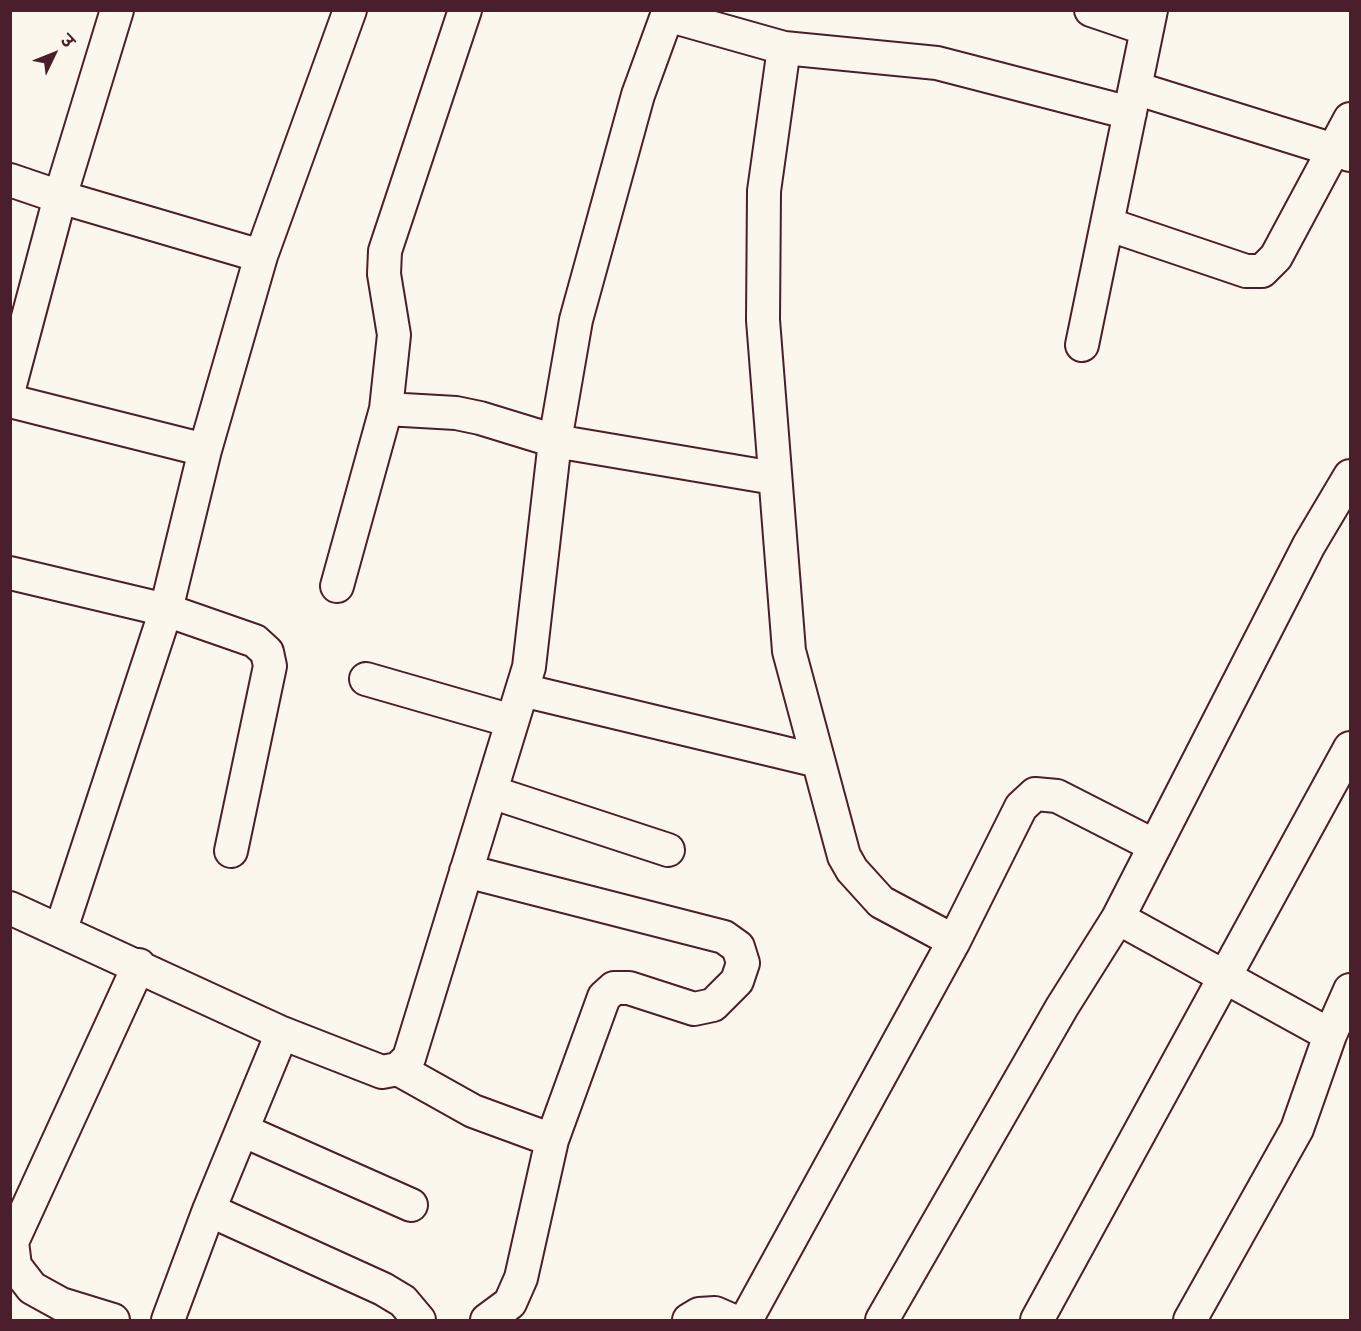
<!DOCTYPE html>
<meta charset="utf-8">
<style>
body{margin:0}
#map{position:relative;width:1361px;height:1331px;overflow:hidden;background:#fbf7ec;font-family:"Architects Daughter","Playpen Sans Deva",sans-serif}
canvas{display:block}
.frame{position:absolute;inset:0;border:12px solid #4a1f2b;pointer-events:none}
.north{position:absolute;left:24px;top:24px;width:60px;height:60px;-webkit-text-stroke:4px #fbf7ec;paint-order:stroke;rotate:47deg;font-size:16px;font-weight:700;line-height:24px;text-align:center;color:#4a1f2b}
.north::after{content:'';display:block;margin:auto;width:21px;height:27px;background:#4a1f2b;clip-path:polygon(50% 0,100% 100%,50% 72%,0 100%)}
</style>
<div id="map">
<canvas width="1361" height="1331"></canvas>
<div class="frame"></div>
<div class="north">उ</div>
</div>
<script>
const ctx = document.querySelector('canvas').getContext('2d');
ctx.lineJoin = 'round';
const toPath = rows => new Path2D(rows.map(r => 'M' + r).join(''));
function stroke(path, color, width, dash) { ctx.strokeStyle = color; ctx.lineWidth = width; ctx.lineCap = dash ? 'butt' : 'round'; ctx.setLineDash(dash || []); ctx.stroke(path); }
const minor = toPath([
 [1091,10,1147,29],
 [667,15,784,48,937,63,1130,113],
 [784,48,764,191,763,320,789,651,844,856,852,870,881,902,954,941],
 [1135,88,1350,155],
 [10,180,60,197,261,256],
 [1107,224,1246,271,1262,271,1276,257,1350,119],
 [1082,345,1151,10],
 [10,385,60,197,117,10],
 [10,401,205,450],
 [386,409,456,413,480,418,555,441,774,478],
 [10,573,166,610,255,641,267,652,270,666,231,851],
 [337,586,386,409,394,335,384,274,385,251,465,10],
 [366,679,512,721],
 [522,690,818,761],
 [491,792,668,850],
 [466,871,724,937,738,947,743,963,737,981,713,1005,694,1009,629,988,614,988,604,997,552,1140,521,1278,510,1303,487,1320],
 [10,908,282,1033,382,1072,398,1069,409,1058,529,667,555,441,576,320,638,95,669,10],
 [1118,918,1330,1035],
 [61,929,166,610,205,450,261,256,350,10],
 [398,1069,473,1111,552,1140],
 [242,1130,411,1205],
 [209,1210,383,1289,403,1301,419,1320],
 [113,1320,61,1304,32,1288,15,1266,12,1242,139,965],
 [168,1320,209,1210,282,1033],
 [689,1320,699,1314,715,1313,731,1320],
 [746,1320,954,941,1021,807,1035,794,1057,796,1155,846],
 [882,1320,1062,1007,1118,918,1309,545,1350,476],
 [1037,1320,1350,748],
 [1190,1320,1297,1129,1330,1035,1350,990]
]);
stroke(minor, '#4a1f2b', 36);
stroke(minor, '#fbf7ec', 32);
</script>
